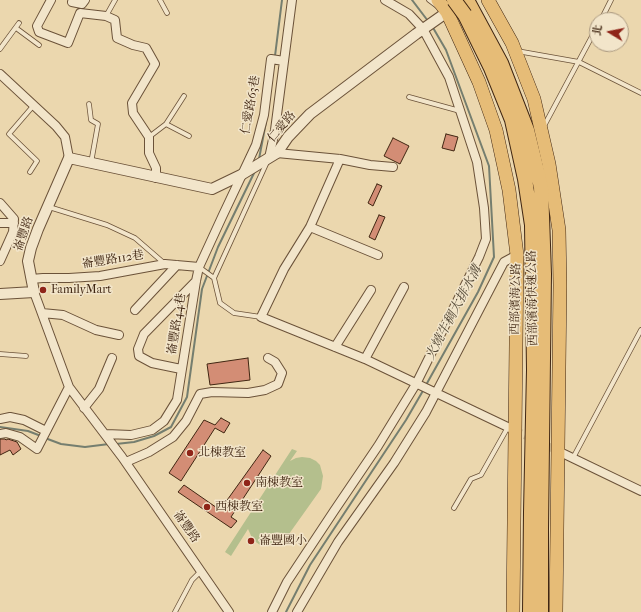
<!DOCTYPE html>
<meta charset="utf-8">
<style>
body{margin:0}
#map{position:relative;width:641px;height:612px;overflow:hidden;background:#ebd7ae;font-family:"IM FELL French Canon","Noto Serif TC",serif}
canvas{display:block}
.north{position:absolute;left:589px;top:12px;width:40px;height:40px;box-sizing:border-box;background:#f2e5ca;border:1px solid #ab9980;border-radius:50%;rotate:280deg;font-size:11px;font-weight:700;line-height:16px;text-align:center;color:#402612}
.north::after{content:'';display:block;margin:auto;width:14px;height:18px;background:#8f2418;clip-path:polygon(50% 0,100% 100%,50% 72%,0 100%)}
</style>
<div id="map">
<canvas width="641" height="612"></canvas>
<div class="north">北</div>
</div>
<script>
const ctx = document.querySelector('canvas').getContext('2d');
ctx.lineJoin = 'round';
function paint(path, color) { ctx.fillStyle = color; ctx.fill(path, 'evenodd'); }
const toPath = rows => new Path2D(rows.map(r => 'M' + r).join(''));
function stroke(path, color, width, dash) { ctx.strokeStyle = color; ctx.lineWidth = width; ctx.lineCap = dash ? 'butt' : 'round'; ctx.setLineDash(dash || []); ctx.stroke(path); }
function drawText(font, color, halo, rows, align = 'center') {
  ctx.font = font + ' "IM FELL French Canon","Noto Serif TC",serif'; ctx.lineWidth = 3; ctx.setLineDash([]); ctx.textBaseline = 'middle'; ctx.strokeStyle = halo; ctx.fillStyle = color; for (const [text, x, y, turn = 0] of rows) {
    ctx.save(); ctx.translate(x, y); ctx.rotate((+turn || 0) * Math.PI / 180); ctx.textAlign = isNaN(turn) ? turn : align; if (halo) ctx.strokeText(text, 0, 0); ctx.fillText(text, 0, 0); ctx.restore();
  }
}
paint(toPath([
 [292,449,297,451,290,461,296,458,302,457,310,458,316,461,320,465,323,476,321,489,284,541,277,545,269,546,260,545,253,540,248,529,231,556,225,552]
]), '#b4bf8d');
stroke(toPath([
 [412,0,428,21],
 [275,56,282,0],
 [259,159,266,122],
 [426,385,478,292,494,257,489,166,446,50,432,26],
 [0,427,28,431,41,436],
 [45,438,61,444,85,447,109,444],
 [116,444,134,442,154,436,171,427,187,397,202,289,218,247,256,169],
 [286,612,310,565,406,420,424,389]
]), '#757e6f', 2);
const building = toPath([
 [446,134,458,137,454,151,442,148,446,134],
 [393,138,409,146,400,164,384,156,393,138],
 [377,184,382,186,373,206,368,203,377,184],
 [379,215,385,217,375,240,369,237,379,215],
 [248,358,250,380,210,385,207,364,248,358],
 [221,418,230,423,224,433,215,428,181,481,169,473,204,420,215,425,221,418],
 [0,439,5,439,6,440,8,439,17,442,21,449,13,455,10,450,0,455,0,439],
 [263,450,271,456,231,517,237,521,231,528,178,492,184,485,220,510,263,450]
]);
paint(building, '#d38d75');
stroke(building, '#402612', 1);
stroke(toPath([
 [514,430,558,451]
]), '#c9b48f', 8, [8, 4]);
const service = toPath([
 [160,0,167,13],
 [429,0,437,6],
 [106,16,115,0],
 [601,20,611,0],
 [16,28,39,45],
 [0,49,19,23],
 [517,51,579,62,641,93],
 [409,97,460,111],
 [89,104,91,120,98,124,91,163],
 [166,124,189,136],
 [544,126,597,27],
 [149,137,166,124,184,96],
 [30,172,37,161,9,134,34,105],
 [49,207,107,225,135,238,165,264],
 [199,267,214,278],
 [261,317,234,313,220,303,214,278,267,162],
 [0,354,26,356],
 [573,458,641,330],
 [454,508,471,479,481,475,508,427],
 [175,612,192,580,201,571]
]);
const minor = toPath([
 [51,0,37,26,39,32,68,43,80,13,106,16,115,20,117,38,133,45,146,48,155,64,132,103,133,113,149,137,149,153,156,168,156,178],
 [72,2,82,4,85,0],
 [0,74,56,126,65,137,69,158],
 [277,153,340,159,370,165,393,167],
 [269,158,275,130,292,0],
 [340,159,310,227,284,269,261,317,365,359,514,430],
 [0,203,14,219,13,232,0,261],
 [0,223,14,223],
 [310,227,378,255],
 [31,279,43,278,69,278,100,276,165,264,199,267],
 [34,292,69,387,122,457,229,612],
 [135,310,177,265],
 [42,313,63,315,96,330,119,335],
 [335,347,371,290],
 [365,359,404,287],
 [181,369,152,363,139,356,138,349,144,334,196,281],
 [84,408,99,389,112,358],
 [0,419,10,417,24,420,46,431],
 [0,434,6,433,20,437,37,449,69,387],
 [106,434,131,435,152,430,164,421,177,400,196,281,199,267,222,217,256,145,264,115,271,59,284,61],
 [558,451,641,491],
 [126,462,149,452,173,437,186,421,200,394,212,392,248,393,265,390,278,384,282,373,275,362,268,358],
 [272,612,287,582,334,511,378,446,416,384,479,257,486,239,484,208,477,162,449,77,423,29,409,14,385,0],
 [297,612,338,542,394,463,426,412,504,262,517,255]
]);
const tertiary = toPath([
 [0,294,34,292,28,261,31,248,38,229,69,158,212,189,241,175,277,153,288,137,310,114,416,34,453,8]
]);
const primary = toPath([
 [438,0,447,12,479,82,496,130,509,190,517,255,513,612],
 [488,0,512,43,534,99,549,164,559,230,560,285,556,612]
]);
const trunk = toPath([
 [467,0,501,63,527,130,541,187,544,274,541,529,541,612],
 [465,15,491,68,512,120,525,179,532,225,534,370,531,512,530,612]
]);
stroke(service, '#6b5239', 5.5);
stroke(minor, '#6b5239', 10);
stroke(tertiary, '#6b5239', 12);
stroke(primary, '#402612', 14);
stroke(trunk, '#402612', 16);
stroke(service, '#f2e5ca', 4);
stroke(minor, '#f2e5ca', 8);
stroke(tertiary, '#f2e5ca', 10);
stroke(primary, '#e6bc77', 13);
stroke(trunk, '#e6bc77', 14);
const trunkBridge = toPath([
 [454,0,465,15]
]);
stroke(trunkBridge, '#402612', 16, []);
stroke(trunkBridge, '#e6bc77', 14);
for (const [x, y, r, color] of [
 [43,290,4,"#8f2418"],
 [190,453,4,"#8f2418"],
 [247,483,4,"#8f2418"],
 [207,507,4,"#8f2418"],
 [251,541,4,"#8f2418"]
]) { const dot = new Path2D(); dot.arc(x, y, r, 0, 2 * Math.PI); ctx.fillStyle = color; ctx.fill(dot); stroke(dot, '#f2e5ca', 1.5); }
drawText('12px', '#402612', '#f2e5ca', [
 ["仁愛路63巷",251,105,-80],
 ["仁愛路",282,127,-50],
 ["崙豐路",24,234,-71],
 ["崙豐路112巷",113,260,-9],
 ["西部濱海快速公路",533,298,-91],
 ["西部濱海公路",516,299,-89],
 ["崙豐路44巷",177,324,-81],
 ["崙豐路",186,527,55]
]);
drawText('12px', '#402612', '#f2e5ca', [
 ["FamilyMart",51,290],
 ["北棟教室",198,453],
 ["南棟教室",255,483],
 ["西棟教室",215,507],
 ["崙豐國小",259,541]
], 'left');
drawText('italic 13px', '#564b39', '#f2e5ca', [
 ["火燒牛稠大排水溝",454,313,-62]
]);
</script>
